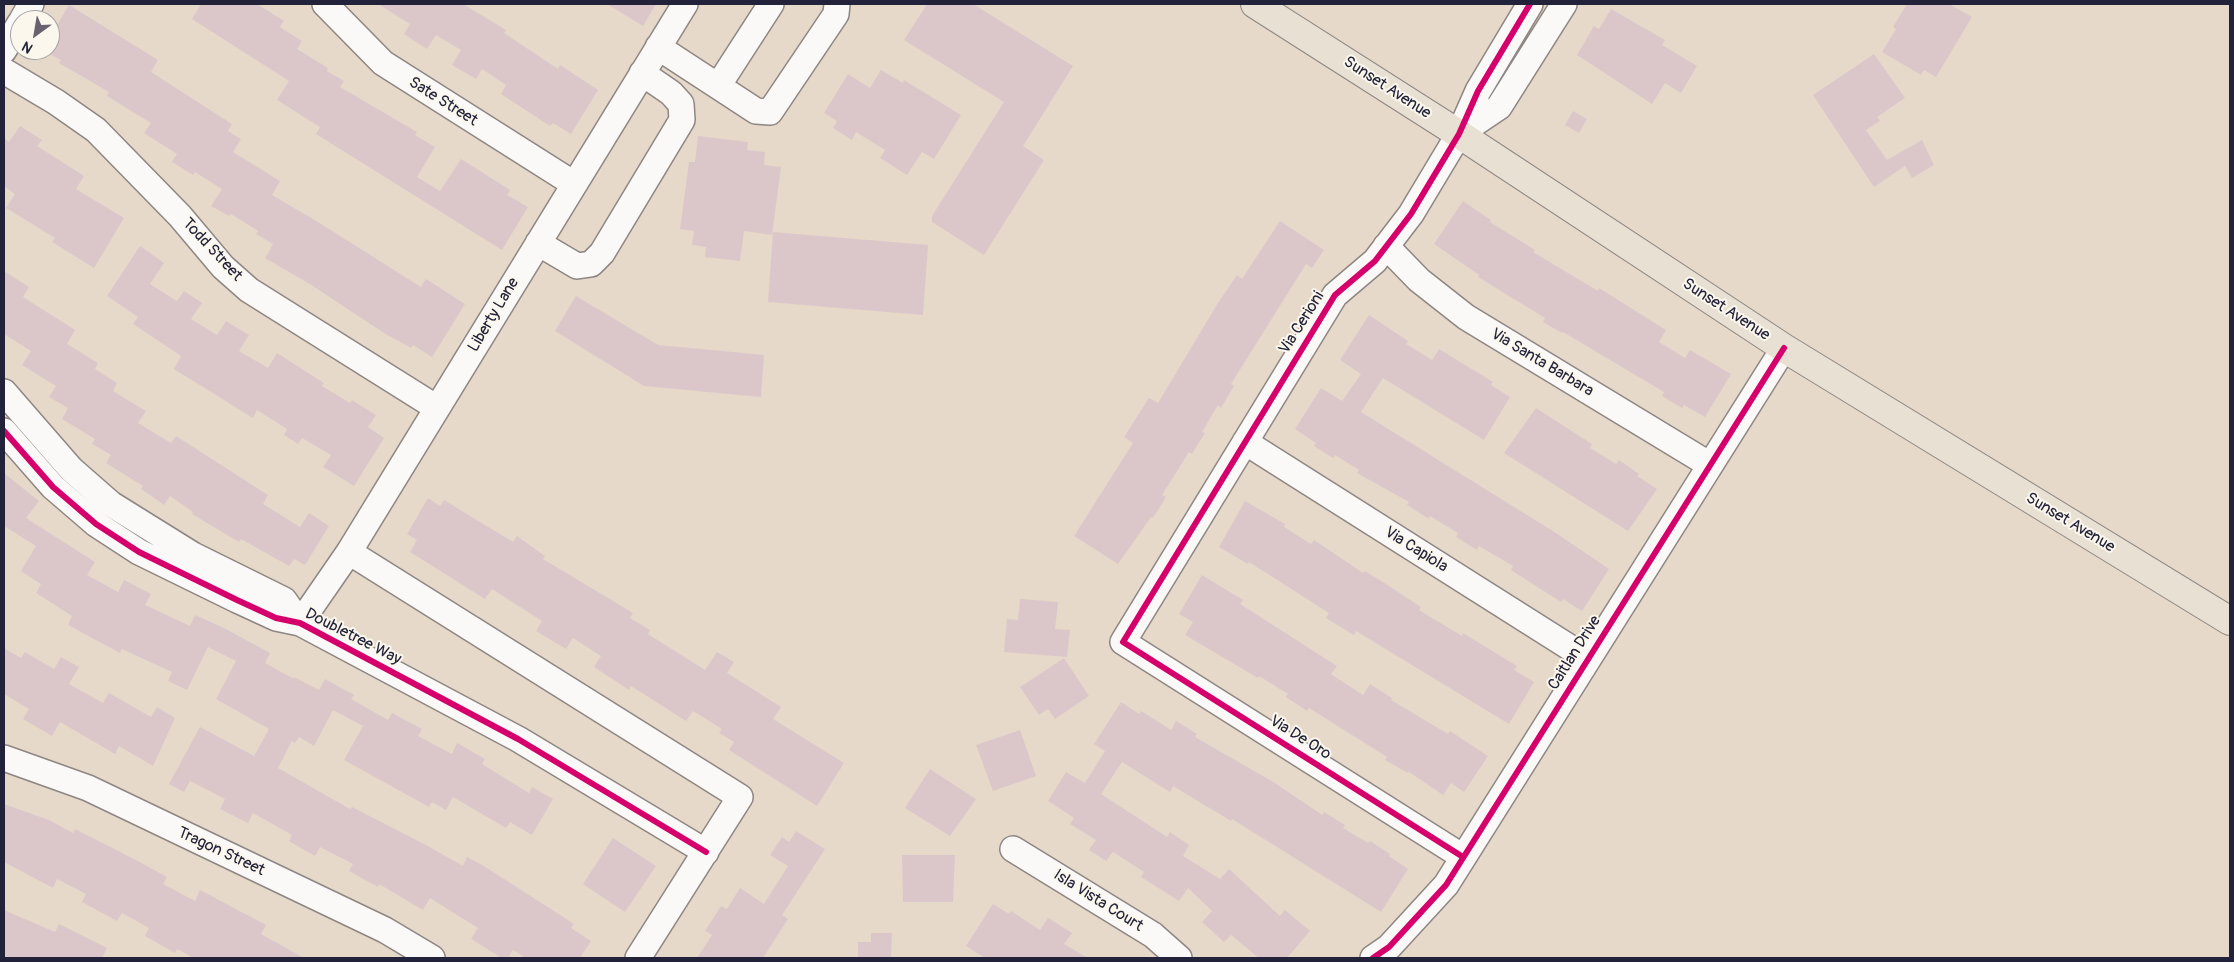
<!DOCTYPE html>
<style>
body{margin:0}
#map{position:relative;width:2234px;height:962px;overflow:hidden;background:#e6d9c9;font-family:Pangolin,sans-serif}
canvas{display:block}
.frame{position:absolute;inset:0;border:5px solid #22223b;pointer-events:none}
.north{position:absolute;left:10px;top:10px;width:50px;height:50px;box-sizing:border-box;background:#fbf7ec;border:1px solid #a4a2a5;border-radius:50%;rotate:212deg;font-size:14px;font-weight:700;line-height:20px;text-align:center;color:#22223b}
.north::after{content:'';display:block;margin:auto;width:18px;height:22px;background:#67626d;clip-path:polygon(50% 0,100% 100%,50% 72%,0 100%)}
</style>
<div id="map">
<canvas width="2234" height="962"></canvas>
<div class="frame"></div>
<div class="north">N</div>
</div>
<script>
const ctx = document.querySelector('canvas').getContext('2d');
ctx.lineJoin = 'round';
function paint(path, color) { ctx.fillStyle = color; ctx.fill(path, 'evenodd'); }
const toPath = rows => new Path2D(rows.map(r => 'M' + r).join(''));
function stroke(path, color, width, dash) { ctx.strokeStyle = color; ctx.lineWidth = width; ctx.lineCap = dash ? 'butt' : 'round'; ctx.setLineDash(dash || []); ctx.stroke(path); }
function drawText(font, color, halo, rows, align = 'center') {
  ctx.font = font + ' Pangolin,sans-serif'; ctx.lineWidth = 4; ctx.setLineDash([]); ctx.textBaseline = 'middle'; ctx.strokeStyle = halo; ctx.fillStyle = color; for (const [text, x, y, turn = 0] of rows) {
    ctx.save(); ctx.translate(x, y); ctx.rotate((+turn || 0) * Math.PI / 180); ctx.textAlign = isNaN(turn) ? turn : align; if (halo) ctx.strokeText(text, 0, 0); ctx.fillText(text, 0, 0); ctx.restore();
  }
}
paint(toPath([
 [201,4,257,4,284,21,280,27,302,41,297,49,328,68,327,71,344,81,340,87,417,132,415,135,435,147,417,177,440,191,461,159,510,190,507,195,528,207,502,250,316,134,320,127,277,100,289,81,192,19],
 [378,4,463,4,506,30,504,33,558,69,560,65,598,90,571,134,553,123,550,126,501,94,506,85,482,69,476,79,452,65,461,50,436,35,427,49,404,34,410,24],
 [607,4,656,4,643,26],
 [927,4,973,4,1073,66,1023,146,1044,160,984,255,932,222,932,216,1004,102,904,40],
 [1907,4,1949,4,1972,17,1936,77,1924,70,1921,75,1882,52,1896,29,1893,27],
 [69,5,158,60,151,72,232,124,228,131,241,139,233,152,280,181,272,195,318,222,421,287,426,279,465,304,432,357,413,345,411,348,384,333,313,286,265,258,273,244,256,234,258,231,231,214,229,216,211,206,222,189,195,172,193,175,172,162,177,154,144,133,151,123,107,96,109,92,59,63,61,60,50,54,50,37],
 [1611,9,1665,40,1662,45,1697,66,1681,93,1665,83,1652,104,1577,55,1594,26,1599,29],
 [1874,54,1905,98,1877,117,1880,121,1866,130,1887,160,1922,140,1934,165,1912,178,1905,166,1874,187,1813,95],
 [881,70,903,83,904,80,961,115,934,159,922,152,907,175,880,158,885,150,856,132,852,140,833,128,837,121,824,113,848,74,870,88],
 [1573,111,1587,119,1579,133,1565,125],
 [20,126,42,140,37,146,84,176,76,189,124,218,94,268,52,242,55,238,6,208,15,194,4,186,4,138,9,142],
 [698,136,748,142,747,150,765,152,764,165,781,167,772,235,744,231,740,261,705,257,706,247,692,245,694,231,680,229,689,162,695,162],
 [1463,201,1491,220,1490,222,1535,250,1533,252,1598,291,1599,288,1666,330,1659,342,1685,358,1690,350,1731,374,1705,417,1684,405,1682,408,1662,396,1664,392,1563,332,1562,333,1543,322,1545,318,1478,277,1479,275,1434,244],
 [1280,221,1324,250,1312,268,1306,264,1231,384,1234,386,1221,408,1218,405,1202,432,1205,433,1192,454,1189,452,1162,495,1166,497,1153,518,1151,517,1118,564,1074,536,1133,443,1124,437,1149,398,1158,403,1218,303,1237,275,1242,279],
 [773,232,928,245,923,315,768,302],
 [140,246,164,263,150,284,177,301,184,291,202,303,191,319,217,335,226,321,249,335,239,351,268,368,277,353,324,383,322,386,350,403,352,400,376,415,368,427,384,438,354,486,323,467,331,455,302,438,298,444,284,435,287,429,257,410,253,418,174,369,181,356,133,324,138,317,107,296],
 [4,271,29,287,23,297,75,330,67,344,98,363,95,369,117,383,113,391,146,411,138,423,171,443,176,436,268,495,263,504,300,527,309,513,329,526,305,565,294,559,289,566,241,539,239,542,192,514,193,512,170,496,164,505,141,489,143,486,106,463,111,455,92,444,95,439,62,419,68,408,49,397,56,386,22,365,31,351,4,334],
 [576,296,658,345,764,355,761,397,644,386,555,331],
 [1369,315,1408,341,1406,344,1432,360,1439,349,1493,382,1491,385,1510,397,1484,440,1383,378,1361,412,1556,533,1609,569,1582,611,1563,599,1561,602,1511,570,1513,566,1479,546,1477,550,1456,537,1458,533,1430,516,1429,519,1407,505,1409,502,1357,473,1359,470,1335,455,1333,458,1314,446,1316,443,1295,429,1321,388,1342,401,1361,374,1340,360],
 [1536,408,1592,444,1590,448,1616,464,1619,460,1639,474,1637,476,1657,489,1628,531,1504,453],
 [4,473,39,501,26,518,95,562,87,575,118,592,124,580,151,594,145,605,190,626,195,615,224,628,270,653,265,663,294,679,294,677,319,690,325,679,354,695,351,699,388,720,392,713,422,729,418,736,452,754,457,743,485,759,482,764,529,793,532,787,553,799,532,835,510,822,506,828,453,797,446,810,432,802,429,807,344,760,363,726,333,710,314,746,299,737,295,743,292,741,278,768,350,809,352,807,426,845,463,866,467,857,484,866,574,924,571,928,591,941,580,958,526,958,513,950,508,958,502,958,471,939,478,928,430,898,423,910,379,884,378,887,349,871,353,864,320,847,315,856,289,841,292,835,253,813,248,823,220,809,225,799,190,781,184,792,169,784,200,727,254,756,269,729,216,699,236,661,208,647,187,690,168,681,172,672,122,649,120,653,68,625,72,616,36,593,41,584,21,571,36,546,4,526],
 [428,498,440,506,444,500,513,542,517,536,545,556,543,559,633,613,630,618,650,630,648,634,705,670,717,652,734,662,727,673,781,707,773,719,844,763,817,806,729,750,734,742,719,733,722,729,693,711,686,721,631,686,629,690,594,667,601,656,573,638,566,649,536,631,542,621,492,589,485,599,410,552,417,540,407,534],
 [1245,501,1285,524,1284,527,1311,544,1314,540,1363,573,1365,571,1386,584,1421,607,1419,610,1462,636,1463,633,1517,666,1514,670,1534,682,1509,724,1356,631,1354,635,1326,618,1329,613,1249,562,1248,564,1219,547],
 [1202,575,1243,600,1240,604,1337,666,1331,674,1363,695,1370,684,1392,698,1391,700,1448,734,1450,731,1488,756,1464,792,1451,783,1443,795,1409,772,1408,773,1385,760,1387,757,1309,708,1307,711,1286,697,1288,694,1259,676,1258,678,1185,635,1193,622,1179,614],
 [1020,599,1058,602,1055,629,1070,630,1067,657,1004,652,1007,619,1018,620],
 [4,648,21,658,25,652,54,669,61,657,79,667,69,684,103,703,109,693,151,717,157,707,175,718,153,766,119,746,115,754,60,722,52,736,23,719,29,709,4,694],
 [1064,658,1089,696,1055,719,1048,709,1039,715,1020,687],
 [1121,702,1139,714,1141,711,1171,730,1176,721,1197,734,1195,737,1275,783,1322,815,1324,812,1345,825,1343,828,1368,843,1370,841,1390,854,1389,856,1408,869,1381,912,1232,819,1231,821,1173,786,1170,792,1122,762,1101,794,1167,837,1170,832,1189,845,1183,856,1220,879,1229,869,1280,916,1285,910,1310,931,1287,958,1259,958,1231,935,1224,942,1202,922,1212,911,1188,888,1179,901,1141,877,1144,872,1113,852,1106,861,1089,850,1096,840,1070,824,1074,818,1048,801,1066,772,1085,783,1105,751,1094,744],
 [1020,730,1036,776,993,791,976,745],
 [930,769,976,799,950,836,905,808],
 [4,804,49,820,73,833,75,829,136,860,167,877,163,884,195,901,200,890,266,925,261,934,304,958,194,958,177,949,175,953,145,936,149,928,122,913,117,921,82,902,86,894,57,879,53,888,4,862],
 [796,831,825,849,782,915,788,919,763,958,697,958,712,935,705,931,721,906,727,909,740,888,764,904,788,866,770,855,782,837,789,842],
 [613,838,656,866,625,912,583,884],
 [902,855,955,855,953,902,903,902],
 [993,904,1009,914,1011,911,1040,930,1048,918,1072,933,1064,944,1088,958,985,958,966,946],
 [4,910,55,932,59,924,107,948,102,958,4,958],
 [871,933,892,933,891,958,858,958,858,942,871,942]
]), '#dbc7ca');
const minor = toPath([
 [325,4,383,63,574,184],
 [22,20,31,4],
 [658,47,756,111,770,112,836,14,837,4],
 [4,50,20,23],
 [4,71,56,102,96,130,180,216,223,267,249,290,437,408],
 [718,86,771,4],
 [1459,134,1499,107,1564,4],
 [538,243,577,266,591,264,602,253,682,120,681,104,671,93,642,73],
 [1386,246,1419,280,1466,317,1710,465],
 [4,392,71,469,111,504,193,555,284,600,300,623],
 [4,431,53,487,96,524,139,552,237,600,276,618,300,623,518,739,706,852],
 [1245,442,1588,659],
 [349,552,740,797,638,958],
 [300,623,349,552,685,4],
 [4,758,88,788,385,930,432,958],
 [1013,849,1153,935,1179,958],
 [1463,857,1123,642,1335,295,1375,261,1411,214,1459,134,1478,91,1530,4],
 [1373,958,1389,947,1446,885,1784,348]
]);
const major = toPath([
 [1255,4,1459,134,1784,348,2230,621]
]);
stroke(minor, '#8d8683', 28);
stroke(major, '#8d8683', 30);
stroke(minor, '#fbf9f7', 25);
stroke(major, '#e7e0d3', 28);
stroke(toPath([
 [4,431,53,487,96,524,139,552,237,600,276,618,300,623,518,739,706,852],
 [1463,857,1123,642,1335,295,1375,261,1411,214,1459,134,1478,91,1530,4],
 [1373,958,1389,947,1446,885,1784,348]
]), '#d6006c', 6);
drawText('16px', '#22223b', '#fbf7ec', [
 ["Sunset Avenue",1387,88,33],
 ["Sate Street",443,102,32],
 ["Todd Street",212,250,47],
 ["Sunset Avenue",1726,310,33],
 ["Liberty Lane",494,315,-59],
 ["Via Cerioni",1302,323,-58],
 ["Via Santa Barbara",1542,363,31],
 ["Sunset Avenue",2070,523,31],
 ["Via Capiola",1416,550,32],
 ["Doubletree Way",353,637,27],
 ["Caitlan Drive",1575,653,-58],
 ["Via De Oro",1300,738,32],
 ["Tragon Street",221,852,25],
 ["Isla Vista Court",1098,901,32]
]);
</script>
